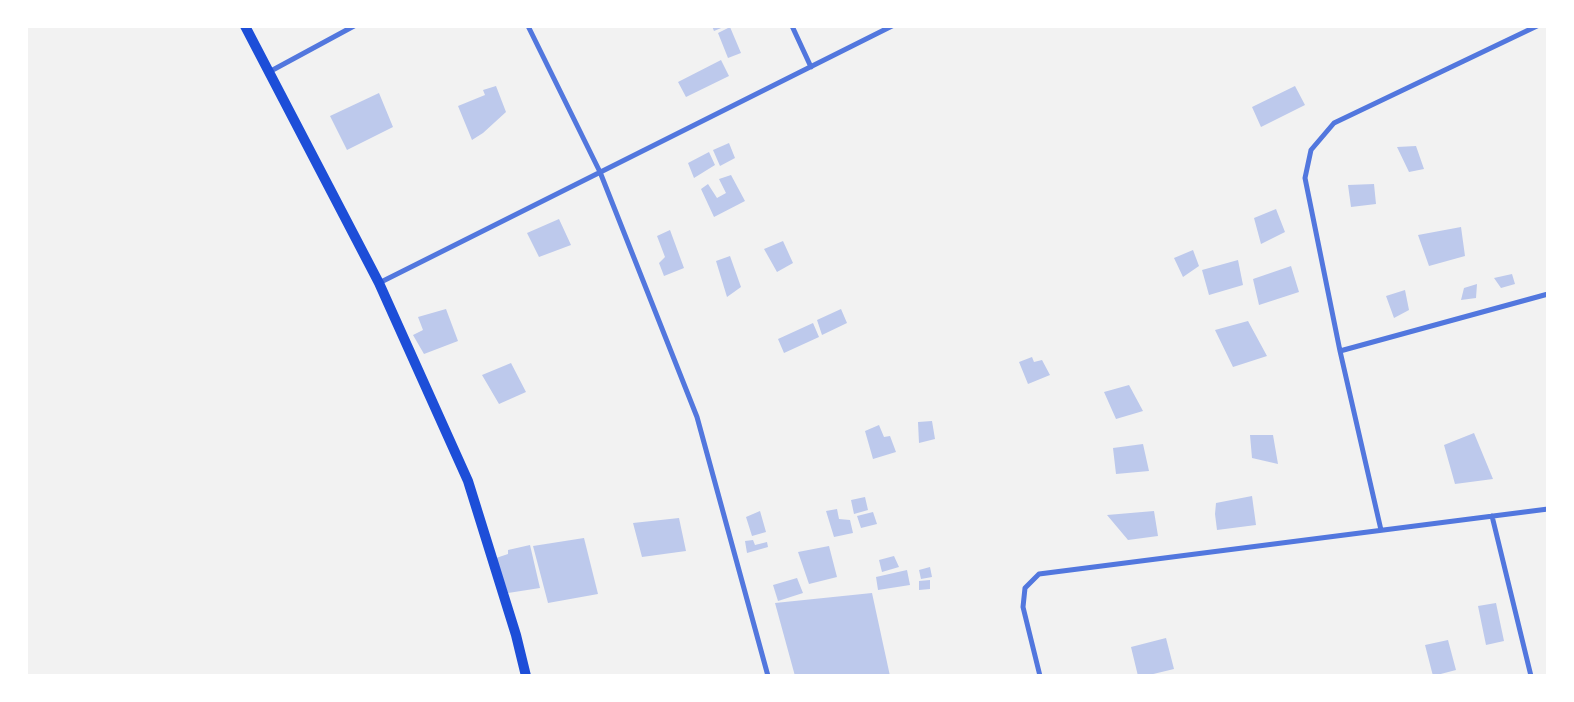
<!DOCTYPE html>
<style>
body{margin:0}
#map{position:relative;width:1574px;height:702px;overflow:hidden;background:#f2f2f2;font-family:Ubuntu,sans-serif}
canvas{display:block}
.frame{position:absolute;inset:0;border:28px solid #fff;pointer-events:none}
</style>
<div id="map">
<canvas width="1574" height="702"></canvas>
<div class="frame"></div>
</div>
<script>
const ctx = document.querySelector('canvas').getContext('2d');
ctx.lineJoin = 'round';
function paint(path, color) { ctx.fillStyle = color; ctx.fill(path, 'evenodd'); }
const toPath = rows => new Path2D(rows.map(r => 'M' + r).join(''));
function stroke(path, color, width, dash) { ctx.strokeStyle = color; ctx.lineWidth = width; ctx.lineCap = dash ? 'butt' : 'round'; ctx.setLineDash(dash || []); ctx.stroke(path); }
paint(toPath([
 [712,26,726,26,714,31],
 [730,27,741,53,728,58,718,33],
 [721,60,729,76,686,97,678,82],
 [496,86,506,112,483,133,472,140,458,106,485,95,483,90],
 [1295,86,1305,105,1261,127,1252,107],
 [379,93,393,127,347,150,330,116],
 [729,143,735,158,720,166,713,150],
 [1416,146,1424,169,1409,172,1397,147],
 [709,152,715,165,694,178,688,163],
 [731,175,745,201,714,217,701,189,708,184,717,198,726,193,719,179],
 [1374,184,1376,204,1351,207,1348,185],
 [1276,209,1285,232,1261,244,1254,218],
 [559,219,571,245,539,257,527,233],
 [1461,227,1465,256,1429,266,1418,235],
 [670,230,684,268,664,276,659,263,665,257,657,236],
 [783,241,793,263,777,272,764,249],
 [1193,250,1199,266,1183,277,1174,258],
 [730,256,741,287,727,297,716,261],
 [1238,260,1243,285,1209,295,1202,270],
 [1291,266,1299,292,1259,305,1253,279],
 [1512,274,1515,284,1501,288,1494,278],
 [1477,284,1476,298,1461,300,1464,288],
 [1405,290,1409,310,1394,318,1386,296],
 [446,309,458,341,424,354,413,335,423,330,418,317],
 [841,309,847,323,822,335,817,320],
 [1248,321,1267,356,1233,367,1215,330],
 [813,323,819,337,784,353,778,339],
 [1032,357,1034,362,1042,360,1050,375,1028,384,1019,362],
 [511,363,526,392,499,404,482,375],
 [1129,385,1143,411,1116,419,1104,392],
 [932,421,935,439,919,443,918,422],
 [879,425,884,437,890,436,896,452,873,459,865,431],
 [1474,433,1493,479,1455,484,1444,445],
 [1250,435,1273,435,1278,464,1252,458],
 [1143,444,1149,471,1116,474,1113,448],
 [1252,496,1256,525,1217,530,1215,514,1216,503],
 [865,497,868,510,854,514,851,500],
 [837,509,839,519,850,520,853,533,834,537,826,511],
 [760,511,766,532,752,536,746,517],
 [1154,511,1158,536,1128,540,1107,515],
 [873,512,877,524,861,528,857,516],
 [679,518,686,551,642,557,633,523],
 [584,538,598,594,548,603,533,546],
 [753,540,755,545,767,542,768,547,747,553,745,541],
 [530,545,540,588,508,593,496,558,508,554,508,550],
 [829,546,837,577,809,584,798,552],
 [894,556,899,567,882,572,879,560],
 [930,567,932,577,921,579,919,570],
 [907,570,910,585,878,590,876,577],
 [797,578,803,593,778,601,773,585],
 [930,580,930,589,919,590,919,581],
 [872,593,890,676,795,676,775,603],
 [1496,603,1504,641,1486,645,1478,606],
 [1166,638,1174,669,1145,676,1138,676,1131,647],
 [1448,640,1456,670,1433,676,1425,645]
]), '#bdc9ec');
stroke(toPath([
 [528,26,600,172,697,417,768,676],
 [792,26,811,67],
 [269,72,354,26],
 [379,283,892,26],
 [1340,351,1548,294],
 [1492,516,1531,676],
 [1381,530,1340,351,1305,178,1311,150,1334,123,1537,26],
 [1040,676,1023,607,1025,588,1039,574,1548,509]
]), '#5277de', 5);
stroke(toPath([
 [245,26,379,283,468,481,516,635,526,676]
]), '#1d4ed8', 10);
</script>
